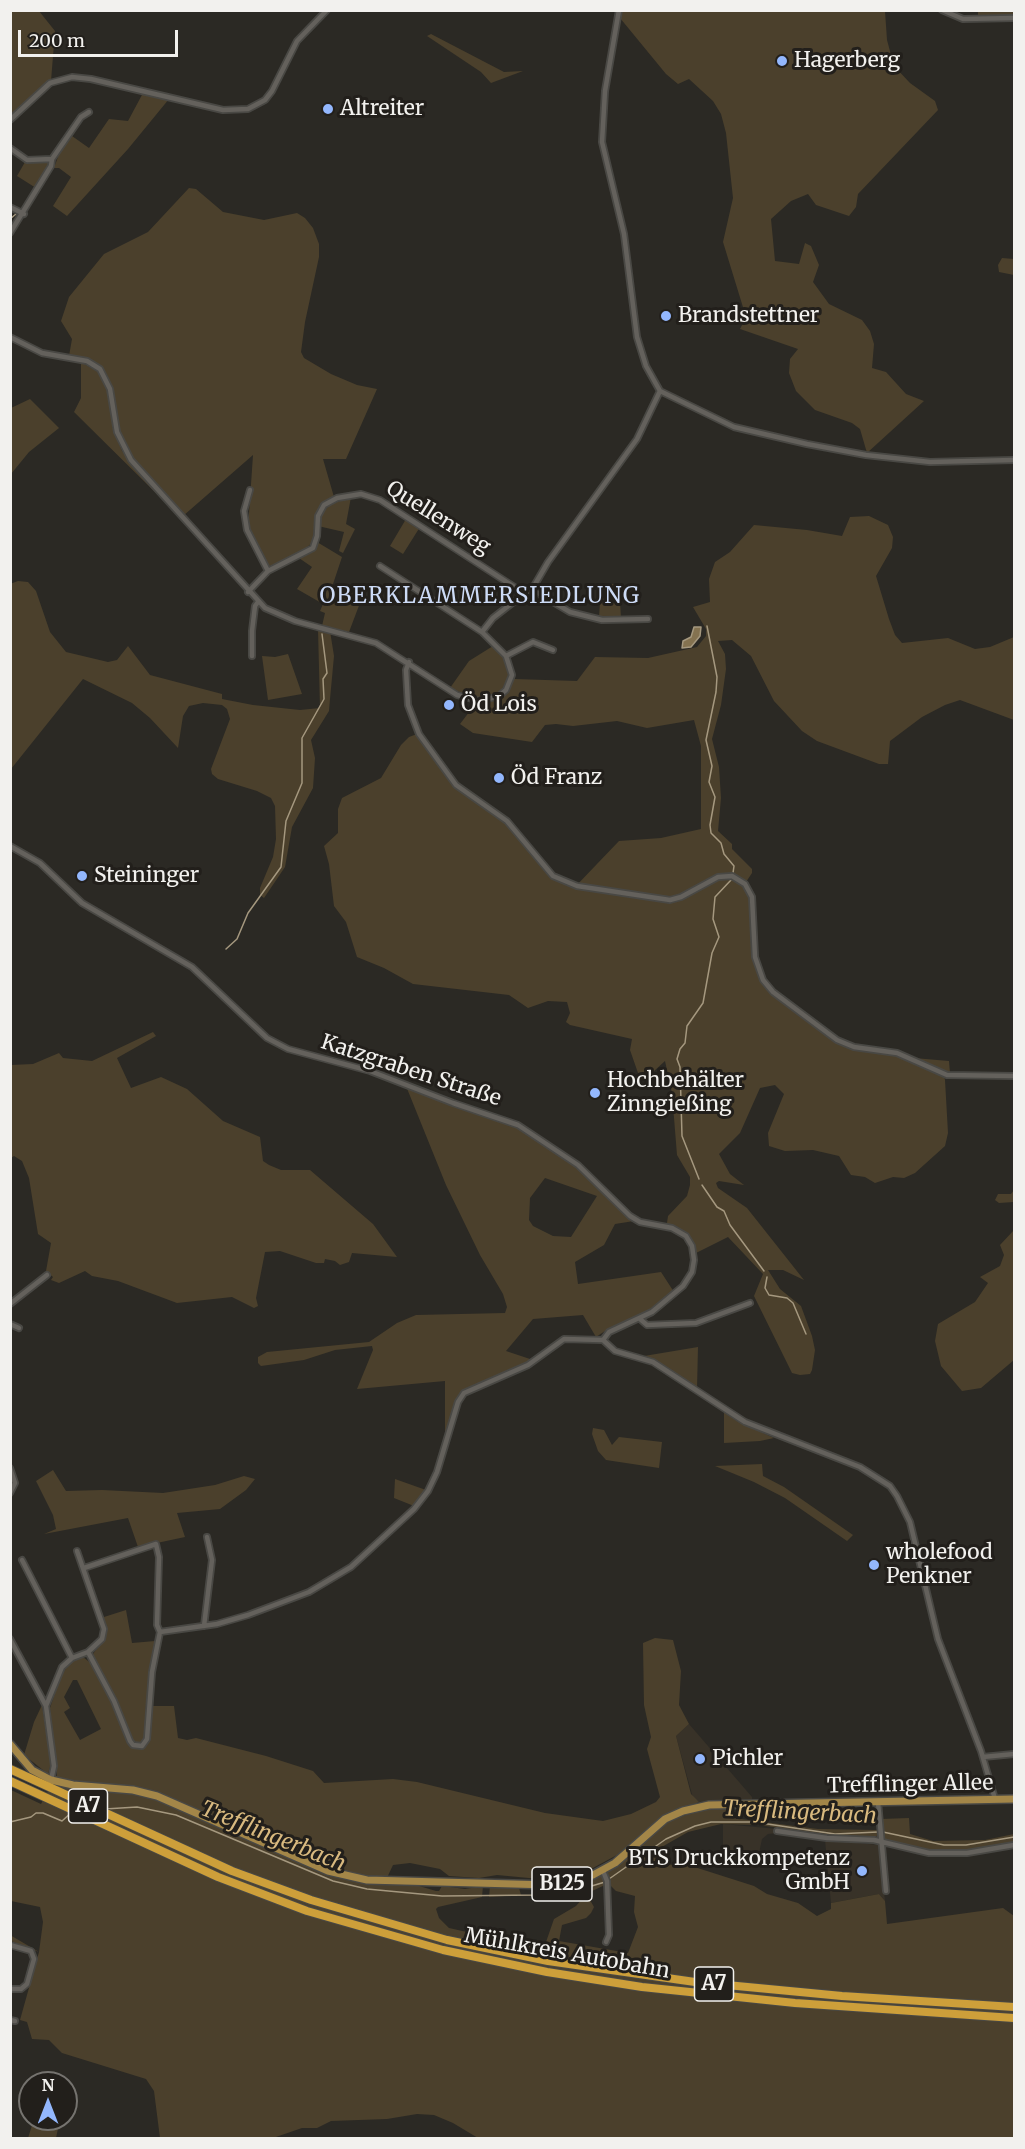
<!DOCTYPE html>
<meta charset="utf-8">
<style>
body{margin:0}
#map{position:relative;width:1025px;height:2149px;overflow:hidden;background:#2b2924;font-family:Merriweather,serif}
canvas{display:block}
.frame{position:absolute;inset:0;border:12px solid #f2f1ee;pointer-events:none}
.north{position:absolute;left:18px;top:2071px;width:60px;height:60px;box-sizing:border-box;background:#221f1b;border:2px solid #75736f;border-radius:50%;rotate:0deg;font-size:16px;font-weight:700;line-height:24px;text-align:center;color:#f2f1ee}
.north::after{content:'';display:block;margin:auto;width:21px;height:27px;background:#93b7fd;clip-path:polygon(50% 0,100% 100%,50% 72%,0 100%)}
.scale{position:absolute;left:18px;top:30px;width:160px;height:27px;box-sizing:border-box;border:3px solid #f2f1ee;border-top:0;padding-left:8px;font-size:18px;line-height:21px;white-space:nowrap;color:#f2f1ee;-webkit-text-stroke:4px #221f1b;paint-order:stroke}
</style>
<div id="map">
<canvas width="1025" height="2149"></canvas>
<div class="frame"></div>
<div class="north">N</div>
<div class="scale">200 m</div>
</div>
<script>
const ctx = document.querySelector('canvas').getContext('2d');
ctx.lineJoin = 'round';
function paint(path, color) { ctx.fillStyle = color; ctx.fill(path, 'evenodd'); }
const toPath = rows => new Path2D(rows.map(r => 'M' + r).join(''));
function stroke(path, color, width, dash) { ctx.strokeStyle = color; ctx.lineWidth = width; ctx.lineCap = dash ? 'butt' : 'round'; ctx.setLineDash(dash || []); ctx.stroke(path); }
function drawText(font, color, halo, rows, align = 'center') {
  ctx.font = font + ' Merriweather,serif'; ctx.lineWidth = 6; ctx.setLineDash([]); ctx.textBaseline = 'middle'; ctx.strokeStyle = halo; ctx.fillStyle = color; for (const [text, x, y, turn = 0] of rows) {
    ctx.save(); ctx.translate(x, y); ctx.rotate((+turn || 0) * Math.PI / 180); ctx.textAlign = isNaN(turn) ? turn : align; if (halo) ctx.strokeText(text, 0, 0); ctx.fillText(text, 0, 0); ctx.restore();
  }
}
paint(toPath([
 [689,1724,752,1797,752,1800,699,1802,693,1798,676,1736],
 [723,1824,778,1829,777,1833,768,1834,762,1839,756,1868,723,1867],
 [825,1840,879,1845,885,1901,879,1894,831,1903]
]), '#383228');
paint(toPath([
 [621,10,885,11,887,40,894,66,910,83,935,101,938,110,858,194,856,207,849,216,816,205,808,194,791,201,771,219,775,261,799,264,805,243,811,246,819,265,813,282,829,304,862,320,870,331,874,344,872,368,886,372,906,394,924,401,867,453,860,429,852,423,815,410,796,391,789,373,790,359,798,349,740,329,746,317,723,242,733,198,726,133,721,114,713,101,689,79,678,84,666,74,620,18],
 [11,11,39,11,55,31,51,81,11,118],
 [978,11,1014,11,1014,16,978,18],
 [431,34,504,72,523,71,491,83,481,72,427,36],
 [143,93,169,99,128,149,67,216,53,206,71,177,59,168,54,168,59,154,72,136,89,148,109,119,128,121],
 [25,162,49,162,36,188,17,176],
 [189,188,196,189,223,212,264,220,297,213,305,218,313,228,319,244,319,257,305,322,301,352,304,358,331,374,357,385,377,389,346,459,323,459,334,497,320,506,315,516,313,542,298,555,270,566,267,565,248,528,253,455,183,516,131,458,121,438,107,375,101,367,69,356,72,339,61,321,69,297,104,254,148,232],
 [1002,258,1014,259,1014,275,999,272,998,265],
 [81,362,100,373,108,391,113,428,122,451,166,503,74,412,81,398],
 [30,399,59,428,29,452,11,474,11,408],
 [351,497,346,524,355,529,343,553,339,551,344,532,318,526,319,518,329,505],
 [869,516,888,525,893,537,892,548,876,576,889,619,895,635,902,643,948,638,975,649,990,647,1014,637,1014,720,960,700,945,705,922,717,890,741,888,764,879,764,817,741,802,731,774,701,751,656,732,640,718,641,725,654,726,669,721,705,712,739,719,767,721,798,718,831,732,844,732,849,752,869,752,873,746,882,732,872,732,878,741,883,750,894,751,943,760,978,771,993,836,1042,853,1049,896,1054,944,1076,945,1080,948,1133,945,1146,915,1173,904,1178,893,1177,875,1183,865,1177,851,1175,839,1156,813,1150,785,1151,769,1146,768,1133,784,1094,775,1085,760,1088,740,1133,719,1154,730,1174,744,1185,719,1181,716,1183,718,1188,747,1208,804,1280,783,1270,768,1270,780,1289,801,1306,812,1336,815,1350,812,1370,810,1374,800,1375,792,1373,754,1296,763,1274,728,1237,696,1253,689,1236,667,1223,668,1216,687,1196,690,1185,690,1177,677,1155,672,1093,665,1061,653,1072,638,1073,630,1050,632,1039,570,1025,566,1022,570,1013,567,1002,548,1001,528,1008,509,995,413,984,384,968,357,957,346,922,334,906,329,864,324,846,338,833,338,809,342,798,381,778,401,745,409,737,417,734,455,786,514,829,548,875,574,888,619,841,661,838,701,829,701,746,694,720,647,728,617,721,573,726,556,724,545,725,532,742,473,733,460,724,476,703,502,696,514,679,577,681,595,657,648,658,697,647,706,636,706,629,693,607,710,602,709,579,715,562,730,552,754,525,807,530,842,536,850,517],
 [406,519,420,527,403,554,390,546],
 [317,542,342,557,332,587,363,595,349,632,322,626,325,613,320,611,323,604,297,589,312,567,299,558,314,549],
 [18,581,28,582,36,591,50,632,66,652,108,662,117,660,128,646,150,675,222,694,222,699,253,705,300,710,320,708,318,629,330,631,334,656,330,699,329,711,311,740,315,758,313,788,292,827,285,867,264,898,260,895,260,888,273,857,276,839,275,806,271,798,257,791,218,779,212,774,211,769,230,719,227,709,222,705,203,703,189,706,183,716,178,748,150,718,132,703,83,679,11,769,10,584],
 [605,584,619,584,621,618,599,617,601,589],
 [493,646,503,655,510,674,500,693,483,698,471,697,450,688,469,661],
 [288,654,302,694,268,700,262,656,275,657],
 [153,1032,156,1036,117,1058,131,1088,161,1077,187,1089,223,1121,260,1137,263,1161,269,1165,281,1170,310,1170,373,1224,397,1257,352,1253,349,1262,340,1265,335,1261,325,1259,324,1263,316,1263,280,1251,265,1252,256,1298,258,1306,254,1308,232,1297,177,1303,118,1281,92,1276,85,1271,59,1283,51,1280,53,1277,46,1271,51,1243,38,1234,29,1178,22,1161,14,1156,11,1158,11,1065,33,1064,59,1053,63,1058,92,1061],
 [914,1058,949,1061,950,1073,937,1070],
 [406,1086,514,1125,577,1166,634,1221,615,1224,604,1245,575,1262,578,1284,661,1272,674,1292,636,1319,608,1329,596,1337,583,1315,533,1319,506,1351,533,1360,462,1392,454,1406,445,1440,445,1381,357,1389,373,1350,372,1346,335,1350,304,1360,261,1366,258,1363,258,1357,267,1352,369,1342,397,1323,416,1315,505,1313,507,1307,503,1294,480,1255,446,1185],
 [545,1178,597,1196,571,1237,553,1236,533,1226,529,1220,530,1198],
 [1014,1190,1014,1202,999,1203,995,1200,998,1194,1011,1194],
 [1014,1230,1014,1360,981,1388,962,1391,941,1366,935,1341,938,1324,975,1302,988,1283,980,1277,1000,1266,1004,1255,1000,1245],
 [698,1347,697,1389,644,1356],
 [724,1412,737,1421,774,1438,760,1441,724,1443],
 [593,1428,604,1430,612,1445,619,1437,662,1442,659,1468,606,1460,598,1451,592,1434],
 [762,1464,763,1476,784,1487,853,1535,847,1541,785,1498,754,1482,715,1466],
 [53,1470,66,1491,102,1490,163,1493,215,1485,244,1476,255,1479,246,1490,220,1509,177,1513,185,1537,138,1547,128,1518,44,1534,56,1529,53,1515,36,1481],
 [395,1479,426,1490,414,1506,394,1498],
 [126,1610,132,1643,155,1641,146,1704,145,1737,140,1745,132,1739,93,1654,105,1637,104,1617],
 [655,1638,673,1640,681,1671,679,1705,689,1724,676,1736,691,1794,699,1802,662,1816,617,1855,578,1876,550,1880,497,1875,479,1878,449,1876,440,1869,410,1863,393,1865,385,1882,409,1883,436,1891,439,1891,442,1886,465,1889,483,1886,482,1897,438,1907,436,1909,439,1918,449,1928,516,1943,546,1942,554,1919,576,1906,584,1897,590,1900,594,1907,591,1913,586,1918,562,1925,559,1941,628,1953,638,1927,634,1912,635,1896,616,1891,609,1884,607,1872,671,1820,701,1810,733,1808,733,1818,818,1829,877,1830,878,1835,874,1838,843,1837,759,1825,721,1824,688,1832,653,1852,664,1865,685,1864,754,1886,767,1894,798,1903,817,1916,831,1909,831,1903,879,1894,885,1901,887,1924,1003,1908,1014,1916,1014,2138,478,2138,453,2123,434,2115,417,2114,387,2119,331,2121,317,2128,302,2128,273,2138,160,2138,154,2091,146,2079,62,2053,49,2040,32,2039,27,2022,20,2020,39,1952,11,1941,10,1935,39,1952,43,1922,40,1907,11,1901,11,1790,41,1804,57,1775,50,1708,60,1678,69,1663,83,1657,97,1668,134,1749,144,1748,149,1739,150,1706,174,1706,178,1738,187,1740,196,1738,266,1756,313,1771,324,1783,393,1779,417,1782,545,1813,603,1821,631,1814,656,1802,660,1797,647,1749,651,1737,644,1705,643,1643],
 [73,1680,77,1680,101,1729,80,1740,64,1712,70,1708,64,1697],
 [42,1705,51,1763,48,1774,24,1755,34,1722],
 [909,1818,910,1834,933,1841,985,1840,1014,1834,1014,1843,975,1850,949,1851,920,1849,883,1839,881,1819],
 [603,1874,605,1885,590,1892,587,1889,593,1879],
 [573,1885,579,1888,577,1894,533,1897,534,1888],
 [490,1886,519,1888,521,1895,489,1897],
 [34,2119,60,2119,56,2138,28,2138]
]), '#4b402c');
const water = toPath([
 [694,627,701,627,700,636,691,647,682,648,683,641,691,637,694,627]
]);
paint(water, '#847250');
stroke(water, '#a5987f', 1.5);
stroke(toPath([
 [10,219,16,214],
 [707,626,717,677,716,692,706,740,712,766,709,782,715,797,710,825,711,833,721,843,724,854,734,866,733,873],
 [226,949,237,939,248,913,281,867,286,821,302,783,302,738,324,699,323,679,327,673,322,634],
 [699,1179,682,1136,680,1067,677,1059,680,1049,685,1043,687,1026,703,1003,712,953,719,937,713,919,715,897,731,880],
 [702,1185,717,1207,724,1211,730,1225,764,1271],
 [767,1277,765,1288,769,1295,787,1298,793,1303,806,1334],
 [78,1808,89,1809],
 [105,1809,137,1807,176,1815,333,1881,367,1889,442,1896,537,1895,575,1891,605,1882],
 [10,1822,31,1817,36,1813,43,1813,62,1821,72,1812],
 [883,1832,944,1845,966,1845,1014,1837],
 [609,1879,666,1839,695,1826,711,1822,754,1822,835,1834,878,1832]
]), '#a5987f', 1.5);
const street = toPath([
 [619,10,605,91,602,142,624,234,637,337,646,366,660,391,734,427,807,444,866,455,930,462,1014,460],
 [942,10,963,19,1014,18],
 [10,120,50,83,72,77,91,79,223,110,248,109,265,100,272,91,297,41,327,10],
 [10,148,27,160,52,159],
 [10,207,24,214],
 [10,233,51,166,52,159,81,117,89,112],
 [10,337,42,353,87,361,100,369,110,389,117,432,131,460,265,608,295,621,376,643,457,695,480,701,499,696,506,690,512,675,506,656,482,632,493,618,534,586,548,562,637,439,660,391],
 [250,490,244,511,247,530,268,571],
 [380,566,482,632],
 [248,592,268,571,313,548,317,536,318,516,324,505,337,498,361,494,380,500,519,590,538,593,570,612,602,620,648,619],
 [252,656,252,631,255,606,258,602],
 [506,656,533,642,553,650],
 [409,662,406,670,408,705,419,734,456,785,507,821,553,876,577,886,670,900,681,897,718,877,732,876,745,884,752,897,755,957,763,980,773,992,837,1040,854,1047,897,1053,947,1075,1014,1076],
 [10,846,40,863,82,903,192,967,267,1038,288,1049,370,1071,453,1103,518,1125,578,1165,630,1216,640,1222,672,1228,686,1236,692,1246,694,1260,692,1272,683,1286,652,1312,609,1332,603,1340],
 [10,1304,47,1275],
 [640,1319,647,1325,696,1323,750,1303],
 [10,1324,19,1328],
 [603,1340,615,1351,653,1362,745,1422,860,1467,890,1486,897,1496,910,1522,938,1639,981,1751,995,1799],
 [10,1468,15,1483,10,1493],
 [77,1551,104,1629,102,1639,88,1652],
 [22,1560,72,1658],
 [84,1568,156,1544,159,1557,157,1625,160,1632],
 [204,1626,212,1560,207,1537],
 [160,1632,217,1624,248,1615,309,1592,351,1567,414,1509,428,1491,437,1472,458,1402,464,1393,528,1365,564,1339,603,1340],
 [10,1639,46,1706],
 [983,1757,1014,1754],
 [51,1780,54,1766,46,1706,62,1667,72,1658,88,1652,114,1701,130,1741,133,1745,142,1746,147,1739,152,1672,160,1632],
 [878,1802,886,1891],
 [777,1831,827,1838,874,1840,929,1853,967,1853,1014,1845],
 [603,1871,607,1881,609,1935,606,1942],
 [10,1945,31,1951,34,1959,27,1984,21,1989,10,1989],
 [10,2020,15,2021]
]);
const primary = toPath([
 [10,1744,32,1770,51,1780,73,1785,133,1790,157,1796,328,1871,367,1880,550,1885,570,1883,593,1875,615,1863,665,1819,683,1811,709,1805,1014,1799]
]);
const highway = toPath([
 [10,1769,232,1871,311,1900,447,1940,548,1961,695,1982,842,1996,1014,2007],
 [10,1781,218,1877,307,1911,443,1950,547,1972,642,1987,795,2003,1014,2018]
]);
stroke(street, '#494844', 8);
stroke(primary, '#494844', 10);
stroke(highway, '#494844', 10);
stroke(street, '#64615c', 4.5);
stroke(primary, '#a38648', 7);
stroke(highway, '#cd9f3a', 8);
for (const [x, y, r, color] of [
 [782,61,6,"#93b7fd"],
 [328,109,6,"#93b7fd"],
 [666,316,6,"#93b7fd"],
 [449,705,6,"#93b7fd"],
 [499,778,6,"#93b7fd"],
 [82,876,6,"#93b7fd"],
 [595,1093,6,"#93b7fd"],
 [874,1565,6,"#93b7fd"],
 [700,1759,6,"#93b7fd"],
 [862,1871,6,"#93b7fd"]
]) { const dot = new Path2D(); dot.arc(x, y, r, 0, 2 * Math.PI); ctx.fillStyle = color; ctx.fill(dot); stroke(dot, '#221f1b', 2); }
for (const [x, y, w] of [
 [88,1806,39],
 [562,1884,60],
 [714,1984,39]
]) { const box = new Path2D(); box.roundRect(x - w / 2, y - 17, w, 34, 4.5); ctx.fillStyle = '#221f1b'; ctx.fill(box); stroke(box, '#f2f1ee', 1.5); }
drawText('bold 20px', '#f2f1ee', null, [
 ["A7",88,1806],
 ["B125",562,1884],
 ["A7",714,1984]
]);
drawText('21px', '#f2f1ee', '#221f1b', [
 ["Hagerberg",794,61],
 ["Altreiter",340,109],
 ["Brandstettner",678,316],
 ["Öd Lois",461,705],
 ["Öd Franz",511,778],
 ["Steininger",94,876],
 ["Hochbehälter",607,1081],
 ["Zinngießing",607,1105],
 ["wholefood",886,1553],
 ["Penkner",886,1577],
 ["Pichler",712,1759],
 ["BTS Druckkompetenz",850,1859,"right"],
 ["GmbH",850,1883,"right"]
], 'left');
drawText('21px', '#f2f1ee', '#221f1b', [
 ["Quellenweg",438,518,32],
 ["Katzgraben Straße",411,1071,18],
 ["Trefflinger Allee",910,1785,-1],
 ["Mühlkreis Autobahn",567,1954,10]
]);
ctx.letterSpacing = '1.5px';
drawText('22px', '#cddbf6', '#221f1b', [
 ["OBERKLAMMERSIEDLUNG",480,597]
]);
ctx.letterSpacing = '0px';
drawText('italic 22px', '#d8b97f', '#221f1b', [
 ["Trefflingerbach",800,1813,3],
 ["Trefflingerbach",273,1837,22]
]);
</script>
